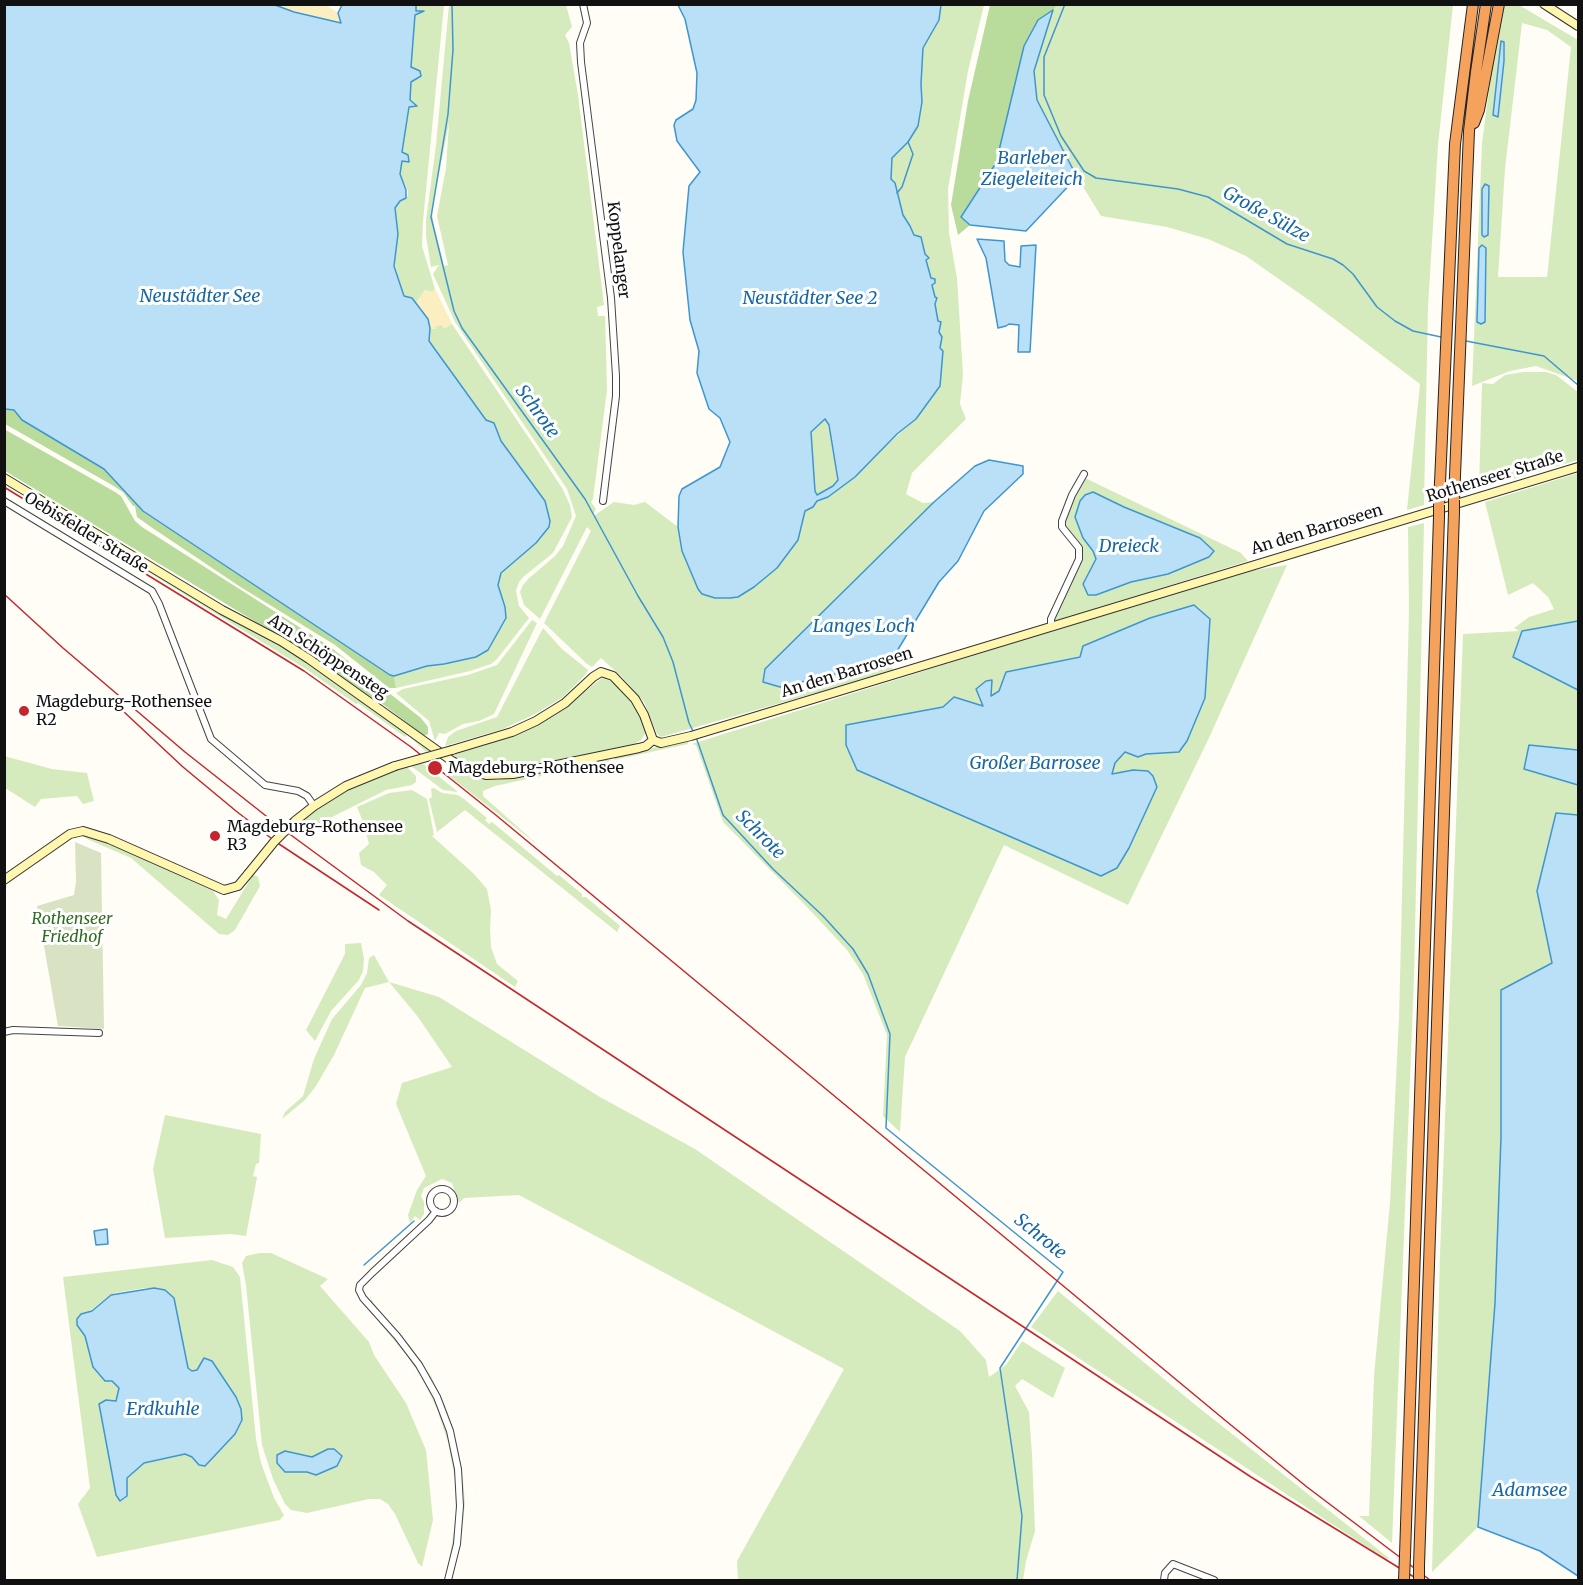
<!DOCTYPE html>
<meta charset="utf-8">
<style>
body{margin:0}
#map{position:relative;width:1583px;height:1585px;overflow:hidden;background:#fffdf5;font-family:Merriweather,serif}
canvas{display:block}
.frame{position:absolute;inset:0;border:6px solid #111;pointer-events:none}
</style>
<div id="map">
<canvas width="1583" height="1585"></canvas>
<div class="frame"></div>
</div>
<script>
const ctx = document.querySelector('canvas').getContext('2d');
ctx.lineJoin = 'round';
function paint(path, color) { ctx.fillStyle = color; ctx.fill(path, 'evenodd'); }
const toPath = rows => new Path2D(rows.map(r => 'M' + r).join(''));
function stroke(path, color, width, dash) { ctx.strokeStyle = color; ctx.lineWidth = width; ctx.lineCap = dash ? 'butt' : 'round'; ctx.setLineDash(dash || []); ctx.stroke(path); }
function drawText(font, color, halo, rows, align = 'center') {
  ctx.font = font + ' Merriweather,serif'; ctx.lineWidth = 6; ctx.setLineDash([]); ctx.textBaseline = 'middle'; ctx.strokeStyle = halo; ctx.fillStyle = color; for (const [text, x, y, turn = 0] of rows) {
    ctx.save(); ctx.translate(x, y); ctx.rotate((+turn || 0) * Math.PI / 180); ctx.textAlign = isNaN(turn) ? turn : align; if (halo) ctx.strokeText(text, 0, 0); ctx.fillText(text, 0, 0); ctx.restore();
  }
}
paint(toPath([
 [416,5,444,5,423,221,422,246,435,289,432,292,425,290,416,303,412,298,404,296,393,259,398,239,395,208,400,201,408,196,408,191,400,174,402,160,408,162,402,152,409,107,415,106,410,100,411,67,415,15,422,11,416,11],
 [449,5,566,5,572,27,565,35,569,43,578,95,604,305,597,307,598,316,605,316,607,390,593,499,591,502,596,509,592,517,614,502,634,505,645,502,678,527,682,551,698,589,702,593,723,599,738,597,777,568,800,533,805,511,813,507,817,501,828,497,916,419,940,386,943,351,940,348,935,303,938,300,935,297,921,237,914,235,910,226,903,215,895,183,891,179,892,158,908,142,918,125,922,102,921,84,923,48,939,20,941,5,984,5,968,71,948,189,949,233,957,278,963,375,960,404,966,419,912,473,906,494,923,503,934,502,766,669,780,687,891,661,893,671,661,737,657,734,644,702,621,676,601,658,592,667,586,663,544,623,591,531,587,527,540,619,524,605,520,592,523,585,528,579,555,556,563,546,576,516,567,489,455,322,433,274,439,265,431,267,426,236,426,220,436,145],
 [449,123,446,168,437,216,448,265,444,266,433,222,432,210],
 [1057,5,1453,5,1438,145,1428,306,1424,505,1407,510,1420,384,1313,303,1246,256,1208,239,1167,227,1101,216,1077,177,1037,101,1034,71,1053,10],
 [1504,5,1519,5,1578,40,1578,381,1536,366,1510,371,1472,386,1482,143,1494,51],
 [1522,23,1547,30,1571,47,1547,277,1498,277,1505,169],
 [441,324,445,328,452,324,535,447,562,488,570,505,572,517,553,553,523,577,519,582,516,591,519,606,529,618,497,659,491,664,470,671,396,688,394,676,427,666,444,664,476,657,488,650,506,618,505,607,498,585,501,573,541,538,550,524,545,501,501,441,491,422,486,420,429,341,430,328,435,329,435,327],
 [1523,372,1546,372,1556,375,1578,392,1578,460,1479,489,1482,383,1493,384,1505,375],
 [825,419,829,425,838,480,833,486,817,495,815,491,811,432],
 [1578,473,1578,642,1569,685,1578,690,1578,750,1530,745,1524,769,1578,785,1578,815,1556,814,1537,891,1552,963,1501,990,1501,1137,1495,1303,1478,1527,1432,1572,1440,1254,1463,634,1519,631,1514,628,1529,617,1554,609,1548,597,1533,583,1508,595,1485,502],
 [1550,626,1513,657,1522,631],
 [1085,478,1241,553,1248,561,1053,622,1053,618,1083,556,1079,545,1065,527,1065,518],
 [1093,492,1124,507,1130,582,1096,595,1096,559,1093,551,1083,538],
 [4,480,310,663,434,749,426,752,407,734,405,737,358,703,356,704,306,669,5,484],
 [1424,523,1414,976,1392,1543,1359,1516,1369,1516,1374,1376,1390,1202,1399,1019,1409,611,1408,527],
 [1287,565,1208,740,1128,905,1004,845,905,1057,900,1132,883,1116,887,1035,863,974,847,950,807,907,723,822,696,745,692,744,1038,635,1255,570],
 [1163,615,1178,752,1146,754,1138,757,1125,752,1115,763,1112,774,1133,770,1157,787,1129,848,1117,868,1101,876,846,725,944,707,983,706,991,696,999,691,1006,672,1080,656,1119,633,1150,618],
 [532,620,537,623,494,714,479,721,463,724,445,734,439,733,435,741,429,721,396,693,403,689,468,675,497,665],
 [543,628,562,649,588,670,586,674,563,697,535,714,503,729,445,746,448,737,456,731,497,717],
 [602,678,614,682,632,701,639,714,646,732,641,740,633,745,505,770,484,771,469,765,452,755,515,734,540,723,569,704],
 [688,741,688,744,614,760,617,755],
 [4,756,52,769,87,773,94,801,83,804,77,796,41,799,35,807,5,788],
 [441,758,482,778,498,780,606,758,610,761,495,786,483,791,483,796,538,845,448,775,457,774,458,771,452,769],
 [422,763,457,791,457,792,443,790,411,766],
 [407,767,416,776,416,782,412,785,386,790,312,827,303,828,303,819,345,790,378,776],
 [434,788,442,793,458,795,464,799,487,818,485,820,489,824,492,822,557,876,559,875,582,894,582,897,586,897,620,926,617,932,465,810,437,832,429,799,432,797,431,789],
 [412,790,427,799,434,835,432,836,473,873,487,889,491,910,490,929,491,947,497,964,518,981,515,987,379,895,387,885,374,872,361,865,359,853,369,844,364,824,357,807,389,793],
 [86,834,118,847,213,891,219,900,217,915,226,919,253,875,258,877,260,886,235,930,228,935,219,934,131,858,87,839,84,836],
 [361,943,364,958,363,971,359,980,331,1011,315,1041,306,1030,345,954,345,944],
 [374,955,389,982,439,997,600,1097,695,1149,817,1233,960,1331,986,1360,989,1377,1006,1365,1022,1341,1065,1368,1053,1398,1022,1379,1015,1386,1029,1412,1032,1454,1035,1531,1026,1561,1023,1580,738,1580,737,1561,844,1369,519,1195,464,1198,459,1203,452,1183,442,1179,424,1188,421,1196,424,1202,424,1214,420,1220,415,1216,410,1223,408,1215,417,1190,426,1176,396,1104,402,1083,452,1067,418,1017,389,982,365,988,334,1055,316,1086,305,1100,282,1119,285,1112,303,1096,314,1059,332,1019,361,985,367,973,369,958],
 [165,1115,261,1134,259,1163,256,1164,253,1176,257,1177,246,1236,231,1234,165,1238,153,1169],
 [259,1253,271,1253,328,1279,320,1286,369,1342,374,1355,406,1403,426,1450,433,1520,422,1567,418,1563,395,1514,388,1504,380,1499,369,1499,307,1513,291,1510,285,1504,273,1479,262,1445,246,1285,242,1263,246,1256],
 [328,1449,307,1472,285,1472,277,1463,277,1455,285,1451,312,1457],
 [212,1260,233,1267,240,1277,256,1439,261,1463,274,1498,284,1515,280,1520,97,1557,78,1504,90,1488,63,1277],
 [145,1288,160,1288,188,1368,194,1371,199,1369,204,1358,210,1360,236,1397,241,1409,242,1420,235,1434,205,1466,199,1465,192,1457,185,1454,144,1463,127,1478,126,1498,120,1501,114,1401,118,1397,120,1388,112,1381,102,1378,98,1374,92,1363,85,1336,77,1323,78,1316,93,1309,107,1297,115,1293],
 [1058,1291,1193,1403,1389,1558,1387,1560,1031,1327],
 [369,1294,374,1304,410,1346,431,1376,445,1405,454,1432,462,1469,465,1503,461,1543,453,1580,461,1542,464,1503,460,1461,453,1432,441,1398,427,1371,406,1342,372,1303],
 [376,1319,400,1344,422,1376,438,1409,448,1437,456,1479,457,1515,453,1550,445,1580,451,1550,456,1515,455,1480,448,1442,437,1409,422,1378,405,1353]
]), '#d5ebbd');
paint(toPath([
 [990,5,1057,5,1053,10,1038,21,1024,46,996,163,961,217,970,225,958,235,951,205,968,101],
 [4,409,14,410,22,420,104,469,143,511,394,676,396,688,389,688,335,645,239,586,151,527,137,517,135,506,133,506,123,492,112,485,5,424],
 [4,429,115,492,121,496,135,521,142,527,329,646,421,718,428,727,428,734,424,736,380,702,376,701,286,640,5,471]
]), '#b9dc9c');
paint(toPath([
 [321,4,329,7,338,13,342,23,294,12,275,5],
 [435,289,452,324,444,328,441,325,435,327,436,329,430,328,428,319,416,303,425,290,432,292]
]), '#fbeec1');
paint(toPath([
 [75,842,101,853,104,1029,58,1026,37,906,74,895,76,882]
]), '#d9e3c4');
const water = toPath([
 [5,4,275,5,294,12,341,23,338,13,342,5,416,5,416,11,424,11,415,15,411,67,420,71,421,76,411,82,410,100,417,106,409,107,402,152,408,155,409,162,402,161,400,174,406,190,406,198,400,201,395,208,398,234,394,266,404,296,412,298,428,319,430,328,429,341,486,420,494,423,501,441,545,501,550,521,549,527,536,543,501,573,498,585,505,607,506,618,488,650,476,657,444,664,427,666,394,676,390,675,143,511,104,469,22,420,14,410,5,409,5,4],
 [678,5,941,5,939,20,923,48,921,84,922,102,918,126,908,142,892,158,891,179,895,183,903,215,910,226,914,235,921,237,925,254,929,258,926,260,931,278,935,279,935,283,932,285,935,297,937,298,935,304,938,321,941,322,939,332,942,337,940,348,943,351,940,386,916,419,897,434,855,477,828,497,817,501,813,507,805,511,798,540,777,568,754,587,738,597,730,598,715,598,702,594,698,589,682,551,678,527,679,496,682,489,720,467,730,442,720,418,709,409,697,373,699,351,690,320,683,252,689,186,700,172,677,141,674,125,676,120,693,109,696,100,697,73,685,19,678,5],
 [825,419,829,425,838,480,833,486,817,495,815,491,811,432,825,419],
 [1053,10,1034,71,1037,100,1077,177,1026,231,970,225,961,217,996,163,1024,46,1038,20,1053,10],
 [1501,41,1504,42,1504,61,1498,117,1493,115,1501,41],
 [1485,184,1489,186,1488,235,1484,237,1482,235,1482,189,1485,184],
 [977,239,1004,241,1005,261,1009,265,1020,267,1021,246,1036,245,1030,352,1018,352,1019,325,1009,324,1006,326,998,328,986,258,977,239],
 [1482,245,1486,248,1485,322,1481,324,1477,322,1479,248,1482,245],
 [989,460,1023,466,1023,474,984,511,958,561,939,582,891,661,780,687,763,682,765,669,934,502,975,466,989,460],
 [1093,492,1124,507,1200,538,1214,551,1209,557,1168,574,1131,582,1096,595,1088,595,1083,584,1096,559,1093,551,1083,538,1075,517,1080,501,1085,495,1093,492],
 [1194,605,1210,619,1205,698,1187,741,1179,752,1146,754,1138,757,1125,752,1115,763,1112,774,1133,770,1148,771,1153,776,1157,787,1129,848,1117,868,1101,876,857,770,846,745,846,725,943,707,954,697,983,706,976,689,986,681,992,680,991,696,999,691,1006,672,1080,657,1083,646,1150,618,1194,605],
 [1578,621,1578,690,1513,657,1522,631,1578,621],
 [1529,745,1578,750,1578,785,1524,769,1529,745],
 [1556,813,1578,815,1578,1576,1540,1551,1478,1527,1495,1303,1501,1137,1501,990,1552,963,1537,891,1556,813],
 [107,1229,108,1244,96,1245,94,1231,107,1229],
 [154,1288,165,1290,174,1298,188,1368,192,1371,197,1370,204,1358,212,1361,236,1397,241,1409,242,1420,235,1434,205,1466,199,1465,192,1457,185,1454,144,1463,127,1478,127,1496,120,1501,116,1495,99,1404,106,1400,116,1401,119,1388,112,1381,105,1381,93,1367,85,1336,77,1325,77,1319,81,1314,92,1311,111,1295,154,1288],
 [328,1449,334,1449,342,1456,337,1466,316,1475,307,1472,285,1472,277,1463,277,1455,285,1451,312,1457,328,1449]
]);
paint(water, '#b9e0f7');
stroke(water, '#3f96cf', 1.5);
stroke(toPath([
 [452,4,453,50,448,114,431,217,454,311,462,328,585,499,638,596,663,637,673,662,689,723,694,733],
 [1065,4,1044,57,1044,95,1061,136,1084,171,1096,178,1178,189,1208,197,1287,244,1333,259,1343,265,1353,274,1377,307,1395,321,1413,331,1441,337],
 [897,193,902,187,913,154,908,142],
 [1466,341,1544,356,1578,385],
 [696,737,723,815,773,869,823,916,853,949,868,974,890,1034,886,1128,1063,1272,1000,1368,1022,1516,1017,1580],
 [364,1265,414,1221]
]), '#3f96cf', 1.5);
const street = toPath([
 [583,4,587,23,580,43,581,62,611,298,616,376,616,396,603,501],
 [4,501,152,591,159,604,211,739,265,785,298,791,307,796,314,806],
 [1051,627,1051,619,1079,559,1079,548,1062,527,1062,521,1072,495,1084,474],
 [4,1032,13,1030,99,1033],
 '430 1201a12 12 0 1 1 24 0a12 12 0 1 1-24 0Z',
 [436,1211,429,1220,372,1273,360,1285,359,1290,363,1298,397,1336,419,1365,437,1397,450,1431,458,1469,460,1506,457,1544,448,1580],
 [1164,1580,1165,1573,1173,1564,1214,1580]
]);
const secondary = toPath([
 [1544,4,1578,26],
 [4,478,222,610,281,641,309,659,452,761,471,771,486,775,513,774,639,748,646,746,653,740],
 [653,740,661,743,691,736,1578,467],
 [452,750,512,732,536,721,565,703,593,677,601,672,613,676,635,699,644,715,653,740],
 [295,821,314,806,346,786,395,766],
 [4,880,70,834,83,831,109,839,224,890,238,886,248,874]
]);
const highway = toPath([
 [1474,123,1479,110,1499,4],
 [1454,500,1469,131,1476,72,1486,4],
 [1439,505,1455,144,1473,4],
 [1405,1555,1439,517],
 [1419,1565,1454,512]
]);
stroke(street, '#444', 8);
stroke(secondary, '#333', 10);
stroke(highway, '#222', 12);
stroke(street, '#fff', 6);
stroke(secondary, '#fff6b0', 8);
stroke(highway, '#f5a25d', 10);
stroke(toPath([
 [4,487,304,671,411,747,497,816,1226,1421,1307,1487,1430,1580],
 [4,594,63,648,185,752,280,827,408,921,1251,1477,1414,1577],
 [108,697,183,767,236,811,276,842,379,910]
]), '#c4262e', 1.5);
const secondaryBridge = toPath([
 [395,766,452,750],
 [248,874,274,842,295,821]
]);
const highwayBridge = toPath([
 [1454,512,1454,500],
 [1439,517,1439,505],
 [1404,1580,1405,1555],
 [1419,1580,1419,1565]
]);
stroke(secondaryBridge, '#333', 10, []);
stroke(highwayBridge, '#222', 12, []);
stroke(secondaryBridge, '#fff6b0', 8);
stroke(highwayBridge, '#f5a25d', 10);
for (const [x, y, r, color] of [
 [24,711,6,"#c4262e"],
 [435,768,8,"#c4262e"],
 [215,836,6,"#c4262e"]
]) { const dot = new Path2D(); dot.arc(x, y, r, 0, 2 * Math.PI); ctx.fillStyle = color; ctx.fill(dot); stroke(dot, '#fff', 2); }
drawText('16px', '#111', '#fff', [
 ["Koppelanger",618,250,83],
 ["Rothenseer Straße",1495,477,-17],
 ["An den Barroseen",1317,530,-17],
 ["Oebisfelder Straße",86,533,31],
 ["Am Schöppensteg",328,657,33],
 ["An den Barroseen",847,673,-17]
]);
drawText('16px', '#111', '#fff', [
 ["Magdeburg-Rothensee",36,702],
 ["R2",36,720],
 ["Magdeburg-Rothensee",448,768],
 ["Magdeburg-Rothensee",227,827],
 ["R3",227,845]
], 'left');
drawText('italic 16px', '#2f6b1f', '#fff', [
 ["Rothenseer",72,919],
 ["Friedhof",72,937]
]);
drawText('italic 18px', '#1768a6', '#fff', [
 ["Barleber",1032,159],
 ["Ziegeleiteich",1032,180],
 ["Große Sülze",1266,215,29],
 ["Neustädter See",200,297],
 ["Neustädter See 2",810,299],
 ["Schrote",537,412,54],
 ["Dreieck",1129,547],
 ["Langes Loch",864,627],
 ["Großer Barrosee",1035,764],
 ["Schrote",760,835,45],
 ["Schrote",1040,1237,39],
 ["Erdkuhle",163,1410],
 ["Adamsee",1530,1491]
]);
</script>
